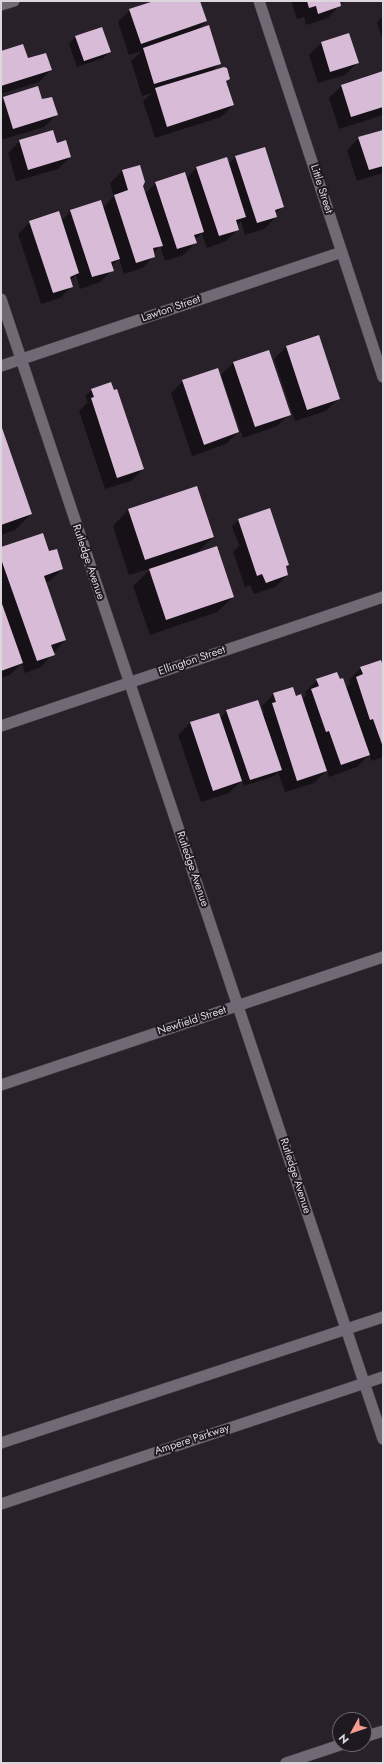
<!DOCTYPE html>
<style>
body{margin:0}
#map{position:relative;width:384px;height:1764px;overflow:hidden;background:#28212a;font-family:Jost,sans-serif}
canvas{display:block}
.frame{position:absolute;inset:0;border:2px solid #dcd7dd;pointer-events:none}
.north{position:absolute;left:332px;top:1712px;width:40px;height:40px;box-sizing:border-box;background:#1e1820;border:1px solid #6a646c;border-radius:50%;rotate:230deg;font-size:11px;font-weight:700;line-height:16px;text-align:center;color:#dcd7dd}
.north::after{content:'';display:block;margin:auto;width:14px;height:18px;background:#f59c90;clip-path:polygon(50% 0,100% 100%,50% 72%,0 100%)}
</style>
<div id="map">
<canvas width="384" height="1764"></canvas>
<div class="frame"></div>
<div class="north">N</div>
</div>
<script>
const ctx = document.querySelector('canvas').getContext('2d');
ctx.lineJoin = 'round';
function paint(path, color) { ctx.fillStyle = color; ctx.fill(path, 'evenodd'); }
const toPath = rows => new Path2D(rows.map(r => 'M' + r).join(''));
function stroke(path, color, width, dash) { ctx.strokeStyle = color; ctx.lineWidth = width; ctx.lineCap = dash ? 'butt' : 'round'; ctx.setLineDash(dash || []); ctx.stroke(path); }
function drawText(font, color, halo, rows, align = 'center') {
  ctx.font = font + ' Jost,sans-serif'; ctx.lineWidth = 4; ctx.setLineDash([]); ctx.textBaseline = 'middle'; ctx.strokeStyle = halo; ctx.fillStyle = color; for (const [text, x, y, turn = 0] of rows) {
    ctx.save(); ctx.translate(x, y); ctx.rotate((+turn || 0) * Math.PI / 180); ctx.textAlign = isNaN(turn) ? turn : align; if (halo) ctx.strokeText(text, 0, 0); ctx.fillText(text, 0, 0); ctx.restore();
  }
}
paint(toPath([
 [157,1,199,1,206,21,196,31,220,63,211,72,229,78,226,82,233,105,221,117,155,138,143,101,152,93,142,96,131,61,142,51,129,55,118,22,130,10],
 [291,1,344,1,328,18,306,25,304,17,297,19],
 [383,16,383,41,377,22],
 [102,28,110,52,103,58,77,67,69,44,75,37],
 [349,34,357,63,345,75,318,83,309,55,321,43],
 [1,52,51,70,39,82,1,94],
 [383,72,383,115,339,129,329,98,341,86],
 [4,98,42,100,56,115,44,127,1,140,1,101],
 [383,131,383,173,357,181,347,150,359,138],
 [20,141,56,144,70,157,58,169,16,181,8,153],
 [264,148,283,206,275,214,276,217,264,229,245,235,241,221,237,226,238,229,226,241,207,248,202,233,195,240,195,243,183,255,165,261,160,246,153,254,154,256,142,268,124,274,119,259,111,267,112,270,100,282,80,289,76,275,70,281,72,286,60,298,41,304,18,234,30,222,61,221,71,211,103,208,114,196,110,183,122,171,142,185,145,194,156,183,186,179,196,168,226,159,228,165,235,157],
 [286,347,338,399,326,411,295,421,274,359],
 [268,351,290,414,277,426,243,438,221,375,233,363],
 [183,381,238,432,226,444,192,456,171,393],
 [92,390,143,469,131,481,105,489,79,411,88,402,85,396],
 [1,428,31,514,15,530,1,535],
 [197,487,213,537,195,555,233,597,217,612,150,635,133,586,152,568,129,575,113,526,128,510],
 [239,520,288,565,285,567,287,575,275,587,254,594,250,585,245,587,233,552,240,545,239,545,232,526],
 [1,548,48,553,62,569,50,581,45,583,65,640,41,667,25,673,22,663,10,675,1,678],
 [361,668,383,669,383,757,372,761,369,755,357,767,329,777,327,770,314,783,285,792,278,772,274,776,244,786,242,780,229,793,201,802,178,735,190,723,219,714,220,718,227,711,262,714,264,713,262,706,274,694,295,697,302,700,306,695,305,692,317,680,339,681,346,688,350,684,349,680]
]), '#0007');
paint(toPath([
 [154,1,200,1,207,21,141,44,129,9],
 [307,1,340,1,341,6,318,14,316,6,309,8],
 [209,25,221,64,154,84,143,48],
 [102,27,111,52,84,61,75,36],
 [349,33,359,63,330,72,321,42],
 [23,44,28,58,46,53,52,70,1,86,1,51],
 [224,67,227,68,230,79,226,81,234,105,167,127,155,88],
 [383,71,383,107,351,117,341,85],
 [38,86,42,99,52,97,58,115,13,129,3,97],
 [53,130,57,143,66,140,71,157,28,170,19,140],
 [383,130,383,166,369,170,358,137],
 [265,147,284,207,275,210,277,217,257,223,235,156],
 [227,157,246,217,236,220,239,230,219,236,196,167],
 [140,165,145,182,143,186,163,246,153,248,155,257,136,263,114,195,128,190,122,170],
 [185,172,204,232,194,235,197,243,177,249,155,182],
 [101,200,120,259,111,262,114,271,92,277,70,210],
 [59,211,79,273,70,277,73,287,53,293,29,221],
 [319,335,340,399,307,410,286,346],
 [269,350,291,415,255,427,233,362],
 [218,368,239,432,204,445,182,380],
 [111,382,114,390,117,389,144,469,117,478,91,398,94,397,91,389],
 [1,425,32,514,1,525],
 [197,486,214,537,145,560,128,509],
 [270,508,289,565,286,566,288,575,266,583,262,574,257,576,238,519],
 [43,533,49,551,57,549,63,569,44,576,66,640,51,645,55,655,37,661,1,559,1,547],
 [217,546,234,597,166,620,149,569],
 [1,601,23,663,1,671],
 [381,660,383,666,383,747,373,719,370,720,356,677,363,674,360,667],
 [337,672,340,679,343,678,370,755,341,765,329,731,326,732,311,689,319,686,316,679],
 [293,687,296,696,301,694,327,771,297,781,272,703,276,702,273,693],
 [258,700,282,770,250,780,226,710],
 [219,713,242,781,213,791,190,722]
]), '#d8bbd7');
const minor = toPath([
 [259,1,383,377],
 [1,5,14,1],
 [1,299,383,1439],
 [1,366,342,252],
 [1,726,383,597],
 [1,1085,383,957],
 [364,1737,383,1731],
 [286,1763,343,1744]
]);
const tertiary = toPath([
 [1,1443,383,1317],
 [1,1504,383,1377]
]);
stroke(minor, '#413c43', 12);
stroke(tertiary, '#413c43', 12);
stroke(minor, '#716973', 11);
stroke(tertiary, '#716973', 11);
drawText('11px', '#dcd7dd', '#1e1820', [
 ["Little Street",321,189,72],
 ["Lawton Street",171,309,-19],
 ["Rutledge Avenue",88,562,71],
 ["Ellington Street",192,661,-19],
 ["Rutledge Avenue",192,869,71],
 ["Newfield Street",192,1021,-18],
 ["Rutledge Avenue",295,1176,72],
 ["Ampere Parkway",192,1440,-18]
]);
</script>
